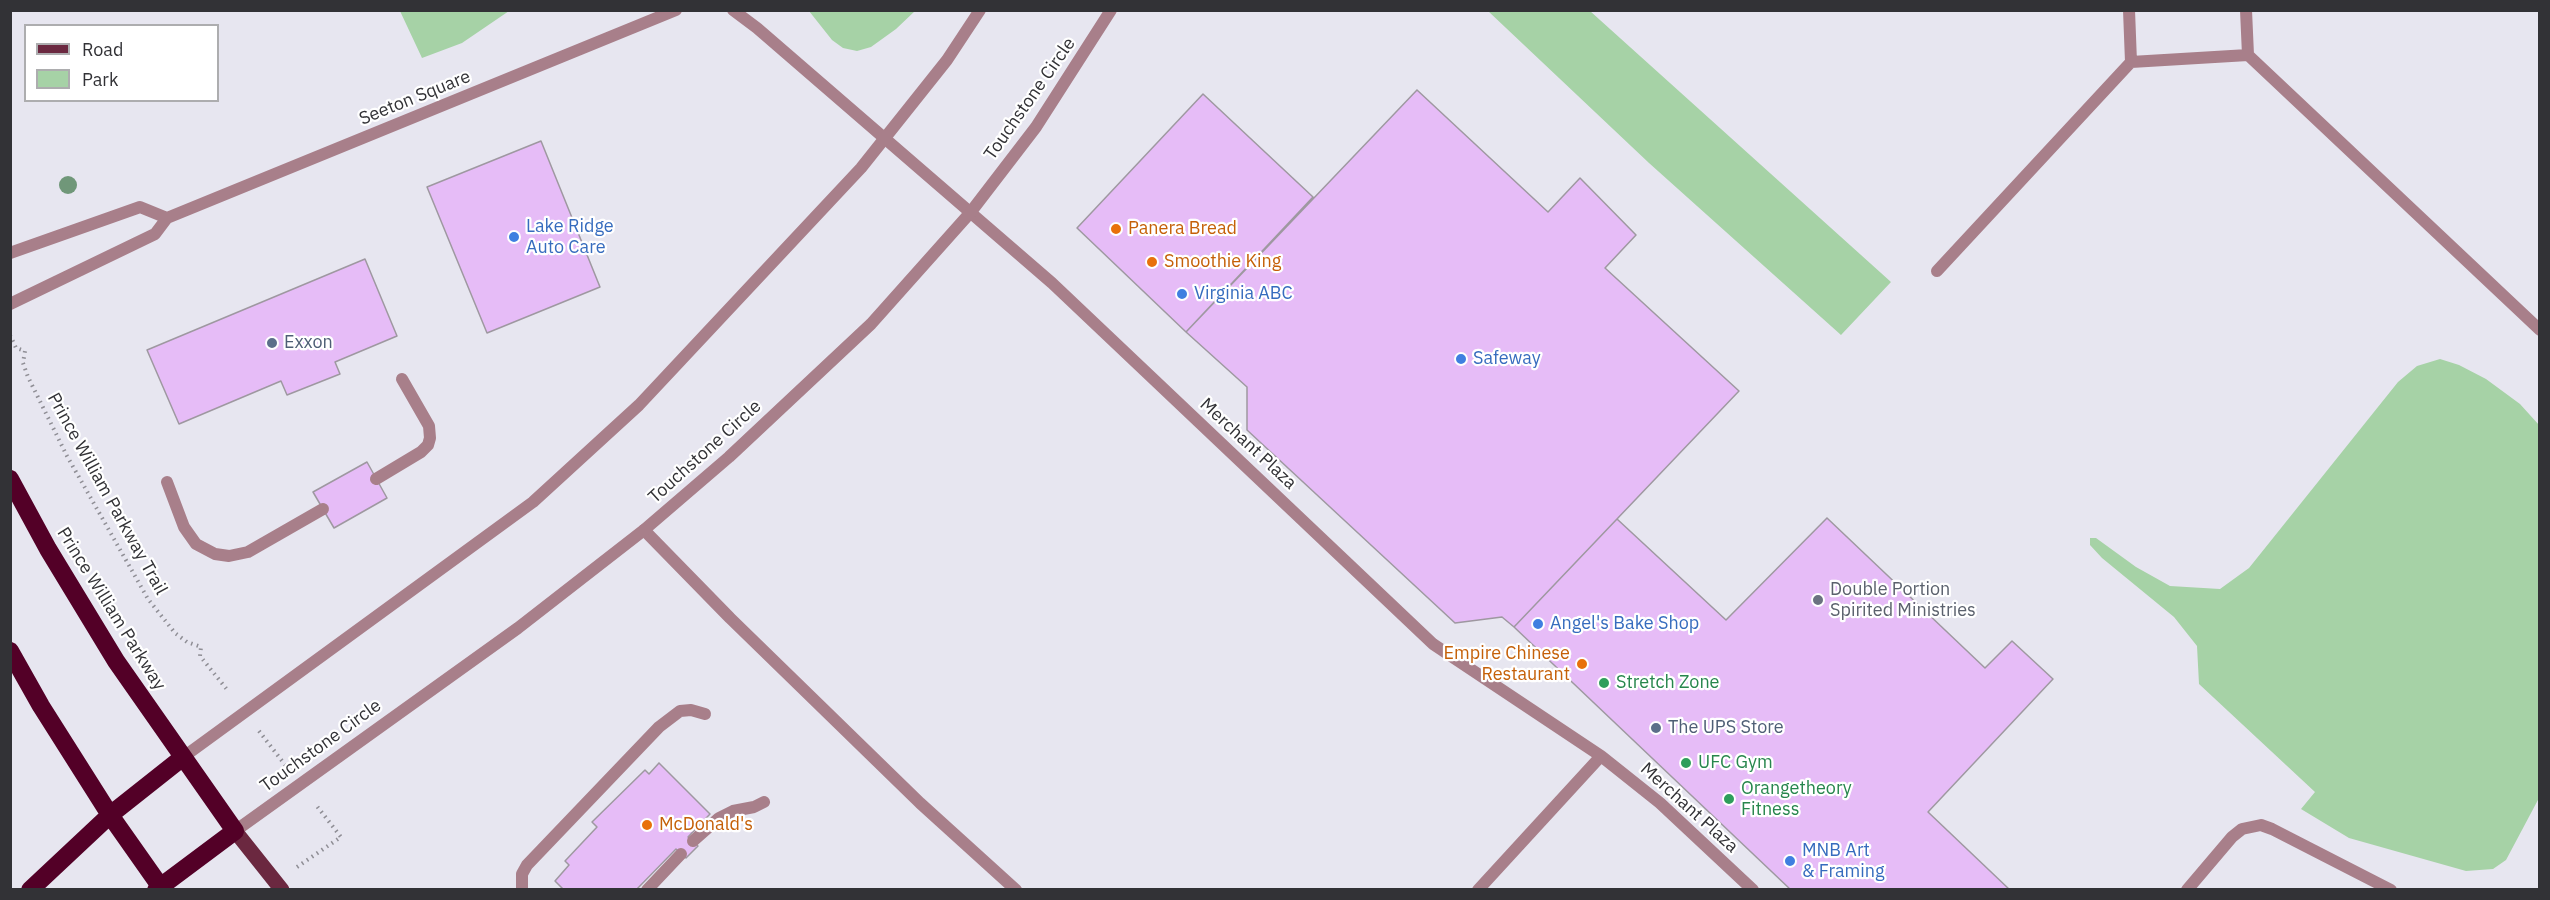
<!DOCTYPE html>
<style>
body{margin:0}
#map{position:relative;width:2550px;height:900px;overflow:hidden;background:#e7e6f0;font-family:"IBM Plex Sans",sans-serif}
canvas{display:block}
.frame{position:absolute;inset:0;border:12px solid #323236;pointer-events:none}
.legend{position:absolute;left:24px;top:24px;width:195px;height:78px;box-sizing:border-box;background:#fff;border:2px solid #adadaf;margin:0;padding:8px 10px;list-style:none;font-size:18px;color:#323236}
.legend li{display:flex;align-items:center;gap:12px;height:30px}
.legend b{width:30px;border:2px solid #adadaf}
</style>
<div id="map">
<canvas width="2550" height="900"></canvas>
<div class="frame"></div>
<ul class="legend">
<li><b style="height:8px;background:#6b2840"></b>Road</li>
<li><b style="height:16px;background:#a6d2a6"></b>Park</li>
</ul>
</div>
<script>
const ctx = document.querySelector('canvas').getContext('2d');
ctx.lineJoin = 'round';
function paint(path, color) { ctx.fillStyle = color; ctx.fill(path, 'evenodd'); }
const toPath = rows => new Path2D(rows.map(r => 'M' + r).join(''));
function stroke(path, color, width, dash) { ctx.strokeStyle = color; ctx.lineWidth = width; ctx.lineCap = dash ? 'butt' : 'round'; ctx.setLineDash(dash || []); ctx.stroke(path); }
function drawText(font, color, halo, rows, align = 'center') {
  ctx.font = font + ' "IBM Plex Sans",sans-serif'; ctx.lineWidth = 4.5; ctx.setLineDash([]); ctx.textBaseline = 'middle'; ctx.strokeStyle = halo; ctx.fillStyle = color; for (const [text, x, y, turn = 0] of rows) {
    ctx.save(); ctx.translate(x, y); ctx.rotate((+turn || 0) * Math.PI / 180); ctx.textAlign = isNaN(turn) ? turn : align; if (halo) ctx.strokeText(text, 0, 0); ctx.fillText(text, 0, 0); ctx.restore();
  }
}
paint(toPath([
 [400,11,509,11,462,43,422,58],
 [809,11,915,11,896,29,871,47,857,51,843,48,832,40],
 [1488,11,1590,11,1891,282,1841,335,1649,163],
 [2440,359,2459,365,2486,379,2520,404,2539,425,2539,798,2506,860,2493,869,2466,871,2349,838,2301,809,2315,792,2199,684,2197,646,2174,617,2102,558,2090,545,2090,538,2096,538,2136,567,2170,586,2220,589,2249,568,2398,382,2417,366]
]), '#a6d2a6');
const building = toPath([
 [1417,90,1548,212,1580,178,1636,235,1605,268,1739,391,1514,627,1502,617,1455,623,1247,430,1247,387,1186,332,1417,90],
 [1203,94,1313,197,1186,332,1077,228,1203,94],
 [541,141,600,287,487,333,427,187,541,141],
 [365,259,397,336,335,362,340,374,287,395,281,381,179,424,147,350,365,259],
 [367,462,387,498,334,528,313,492,367,462],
 [1827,518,1985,668,2012,641,2053,679,1928,812,2010,890,1791,890,1514,627,1617,519,1726,620,1827,518],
 [659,763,710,814,688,837,698,846,686,858,676,849,636,890,564,890,555,881,569,865,565,861,597,827,592,822,645,770,649,774,659,763]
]);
paint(building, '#e6bcf7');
stroke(building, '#9e98a0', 1.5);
stroke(toPath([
 [10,335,16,348,25,351,23,363,28,377,67,456,148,599,175,633,187,642,201,647,200,656,229,692],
 [259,731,286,766],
 [297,867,341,837,316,805]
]), '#8f8e95', 4, [1.5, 4.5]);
stroke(toPath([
 [733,10,757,28,1052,283,1433,644,1601,756,1660,803,1753,890],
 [2129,10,2131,62,2248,55,2540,330],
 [2246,10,2248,55],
 [10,253,140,207,167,218],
 [1937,271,2131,62],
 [10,304,155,234,167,218,676,10],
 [376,479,421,452,428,445,430,438,429,426,402,379],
 [167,482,184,527,196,544,215,554,229,556,248,552,323,509],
 [644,530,730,618,920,803,1016,890],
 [693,841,719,818,733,811,754,807,764,802],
 [522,890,522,874,527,865,659,727,680,711,691,710,705,714],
 [647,890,681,854],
 [1478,890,1601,756],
 [2187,890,2232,837,2242,829,2261,825,2272,829,2391,890]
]), '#a87f8a', 12);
stroke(toPath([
 [182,758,533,502,639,405,861,168,947,60,980,10],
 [235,831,518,628,644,530,729,457,871,324,970,213,1036,127,1111,10]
]), '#a87f8a', 12);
stroke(toPath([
 [235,831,282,890]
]), '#6b2840', 15);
stroke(toPath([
 [10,479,48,549,116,661,235,831,156,890],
 [10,651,41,706,110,815,160,886],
 [30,890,110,815,182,758]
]), '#530027', 18);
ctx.fillStyle = '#709779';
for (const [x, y] of [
 [68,185]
]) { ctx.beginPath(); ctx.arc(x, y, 9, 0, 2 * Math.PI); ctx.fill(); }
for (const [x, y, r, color] of [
 [1116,229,6,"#e8710a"],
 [514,237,6,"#3f7fe0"],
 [1152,262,6,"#e8710a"],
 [1182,294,6,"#3f7fe0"],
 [272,343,6,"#5c6f8a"],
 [1461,359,6,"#3f7fe0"],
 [1818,600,6,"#6b7280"],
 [1538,624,6,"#3f7fe0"],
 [1582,664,6,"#e8710a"],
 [1604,683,6,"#2e9e5b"],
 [1656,728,6,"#5c6f8a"],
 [1686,763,6,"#2e9e5b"],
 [1729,799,6,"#2e9e5b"],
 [647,825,6,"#e8710a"],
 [1790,861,6,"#3f7fe0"]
]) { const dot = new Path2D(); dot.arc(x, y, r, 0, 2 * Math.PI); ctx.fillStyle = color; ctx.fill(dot); stroke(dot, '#fff', 2); }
drawText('18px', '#323236', '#fff', [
 ["Seeton Square",415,98,-22],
 ["Touchstone Circle",1030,99,-55],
 ["Merchant Plaza",1248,444,43],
 ["Touchstone Circle",705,452,-42],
 ["Prince William Parkway Trail",107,494,61],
 ["Prince William Parkway",111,609,58],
 ["Touchstone Circle",321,746,-36],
 ["Merchant Plaza",1689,808,42]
]);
drawText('18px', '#366cbe', '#fff', [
 ["Lake Ridge",526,227],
 ["Auto Care",526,248],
 ["Virginia ABC",1194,294],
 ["Safeway",1473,359],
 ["Angel's Bake Shop",1550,624],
 ["MNB Art",1802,851],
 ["& Framing",1802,872]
], 'left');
drawText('18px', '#c56008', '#fff', [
 ["Panera Bread",1128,229],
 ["Smoothie King",1164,262],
 ["Empire Chinese",1570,654,"right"],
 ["Restaurant",1570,675,"right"],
 ["McDonald's",659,825]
], 'left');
drawText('18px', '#4e5e75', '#fff', [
 ["Exxon",284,343],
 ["The UPS Store",1668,728]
], 'left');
drawText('18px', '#5b616d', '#fff', [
 ["Double Portion",1830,590],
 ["Spirited Ministries",1830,611]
], 'left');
drawText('18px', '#27864d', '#fff', [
 ["Stretch Zone",1616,683],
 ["UFC Gym",1698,763],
 ["Orangetheory",1741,789],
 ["Fitness",1741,810]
], 'left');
</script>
